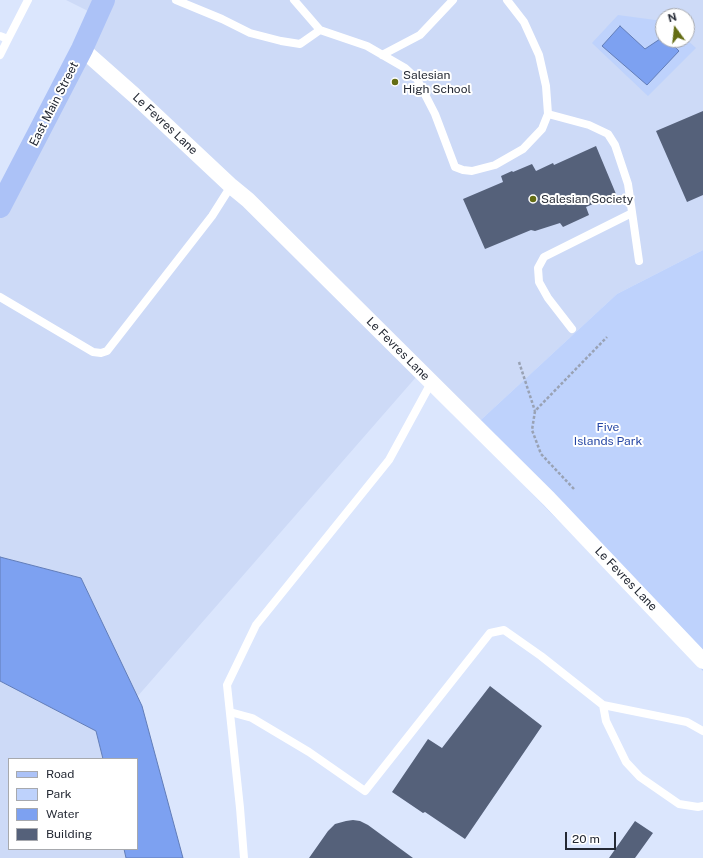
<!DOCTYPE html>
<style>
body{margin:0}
#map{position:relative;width:703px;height:858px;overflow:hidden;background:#dbe6fd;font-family:"Public Sans",sans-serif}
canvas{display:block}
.legend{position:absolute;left:8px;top:758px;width:130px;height:92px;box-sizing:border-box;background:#fff;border:1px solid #a7a9ae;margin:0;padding:5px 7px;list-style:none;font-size:12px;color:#242934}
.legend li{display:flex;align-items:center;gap:8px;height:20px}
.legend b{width:20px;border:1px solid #a7a9ae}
.north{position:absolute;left:655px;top:8px;width:40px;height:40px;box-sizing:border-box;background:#fff;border:1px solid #a7a9ae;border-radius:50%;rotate:345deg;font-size:11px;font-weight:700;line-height:16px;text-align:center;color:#242934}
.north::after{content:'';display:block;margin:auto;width:14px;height:18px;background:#646d14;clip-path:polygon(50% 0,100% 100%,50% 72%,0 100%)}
.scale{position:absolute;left:565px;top:832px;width:51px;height:18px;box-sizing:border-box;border:2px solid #242934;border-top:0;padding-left:5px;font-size:12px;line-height:14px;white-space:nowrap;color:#242934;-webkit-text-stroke:3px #fff;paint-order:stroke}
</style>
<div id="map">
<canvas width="703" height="858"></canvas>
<ul class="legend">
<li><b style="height:5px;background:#acc2f7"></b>Road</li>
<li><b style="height:11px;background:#bed2fc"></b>Park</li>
<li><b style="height:11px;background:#7da1f1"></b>Water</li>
<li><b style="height:11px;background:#55617a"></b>Building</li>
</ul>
<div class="north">N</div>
<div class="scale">20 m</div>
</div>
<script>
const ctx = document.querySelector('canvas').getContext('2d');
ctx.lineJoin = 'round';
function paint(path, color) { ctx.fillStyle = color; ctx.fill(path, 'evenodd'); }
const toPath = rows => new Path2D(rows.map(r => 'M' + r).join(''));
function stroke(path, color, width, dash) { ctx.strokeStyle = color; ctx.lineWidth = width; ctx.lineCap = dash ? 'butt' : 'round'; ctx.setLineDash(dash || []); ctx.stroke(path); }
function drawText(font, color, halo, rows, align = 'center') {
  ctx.font = font + ' "Public Sans",sans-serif'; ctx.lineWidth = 4; ctx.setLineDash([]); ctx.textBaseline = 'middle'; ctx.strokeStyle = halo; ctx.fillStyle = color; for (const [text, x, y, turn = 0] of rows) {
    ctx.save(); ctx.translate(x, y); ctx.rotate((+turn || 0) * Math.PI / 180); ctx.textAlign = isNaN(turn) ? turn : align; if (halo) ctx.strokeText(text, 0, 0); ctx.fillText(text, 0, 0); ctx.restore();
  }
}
paint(toPath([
 [66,0,703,0,703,250,617,294,470,430,417,376,137,697,81,578,0,557,0,208,100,17],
 [663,16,687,16,687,40,663,40],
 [0,681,96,731,103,759,9,759,9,849,124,849,126,858,0,858]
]), '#cddaf7');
paint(toPath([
 [618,15,663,21,663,40,687,40,696,48,648,96,592,43],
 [703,250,703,671,625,589,470,430,617,294]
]), '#bed2fc');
const water = toPath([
 [620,26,645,49,663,37,663,40,668,40,679,51,647,85,602,46,620,26],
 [0,557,81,578,142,706,183,858,126,858,124,849,137,849,137,759,103,759,96,731,0,681,0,557]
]);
paint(water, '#7da1f1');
stroke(water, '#627db8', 1);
paint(toPath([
 [703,111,703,195,687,202,656,131],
 [596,146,616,194,586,207,589,215,563,227,560,223,535,231,531,230,485,249,463,199,503,182,501,176,512,171,513,172,532,164,536,171,553,163,554,165],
 [490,686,542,726,465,839,425,812,423,813,392,792,428,739,442,748],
 [353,820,360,821,368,825,413,858,309,858,328,831,335,824,346,821],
 [635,821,653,833,635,858,609,858]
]), '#55617a');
stroke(toPath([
 [519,362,535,411],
 [574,489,541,454,532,430,535,411,607,337]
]), '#99a2b4', 2.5, [3, 2]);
stroke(toPath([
 [176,0,222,19,250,33,281,41,300,44,320,30],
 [294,0,320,30,367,46,405,68,417,79,435,114,455,167,463,170,472,171,495,165,523,149,542,129,548,114,546,86,539,55,524,22,507,0],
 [0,36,8,39,0,55],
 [8,39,28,0],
 [382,55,420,35,453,0],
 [548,114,589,125,608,134,615,145,628,184,639,261],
 [0,297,93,352,101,353,107,351,212,216,231,186],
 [572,329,548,298,539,282,538,268,544,257,632,213],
 [603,705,606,721,626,762,640,777,679,804,698,807,703,806],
 [230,712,252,718,309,752,365,791,490,633,504,630,541,656,603,705,687,722,703,731],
 [244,858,240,808,227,685,256,625,389,460,431,383]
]), '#fff', 8);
stroke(toPath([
 [82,49,134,95,231,186,248,200,549,499,703,661]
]), '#fff', 16);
stroke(toPath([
 [0,207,82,49,104,0]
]), '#acc2f7', 22);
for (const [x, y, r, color] of [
 [395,82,4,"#646d14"],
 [533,199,4,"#646d14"]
]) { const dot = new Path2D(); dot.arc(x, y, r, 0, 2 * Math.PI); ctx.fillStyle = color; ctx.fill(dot); stroke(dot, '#fff', 1.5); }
drawText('12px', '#242934', '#fff', [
 ["Salesian",403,75],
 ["High School",403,89],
 ["Salesian Society",541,199]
], 'left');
drawText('12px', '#242934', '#fff', [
 ["East Main Street",54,104,-63],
 ["Le Fevres Lane",165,124,43],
 ["Le Fevres Lane",398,349,45],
 ["Le Fevres Lane",626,579,46]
]);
drawText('12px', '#2647a4', '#fff', [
 ["Five",608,427],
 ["Islands Park",608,441]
]);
</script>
